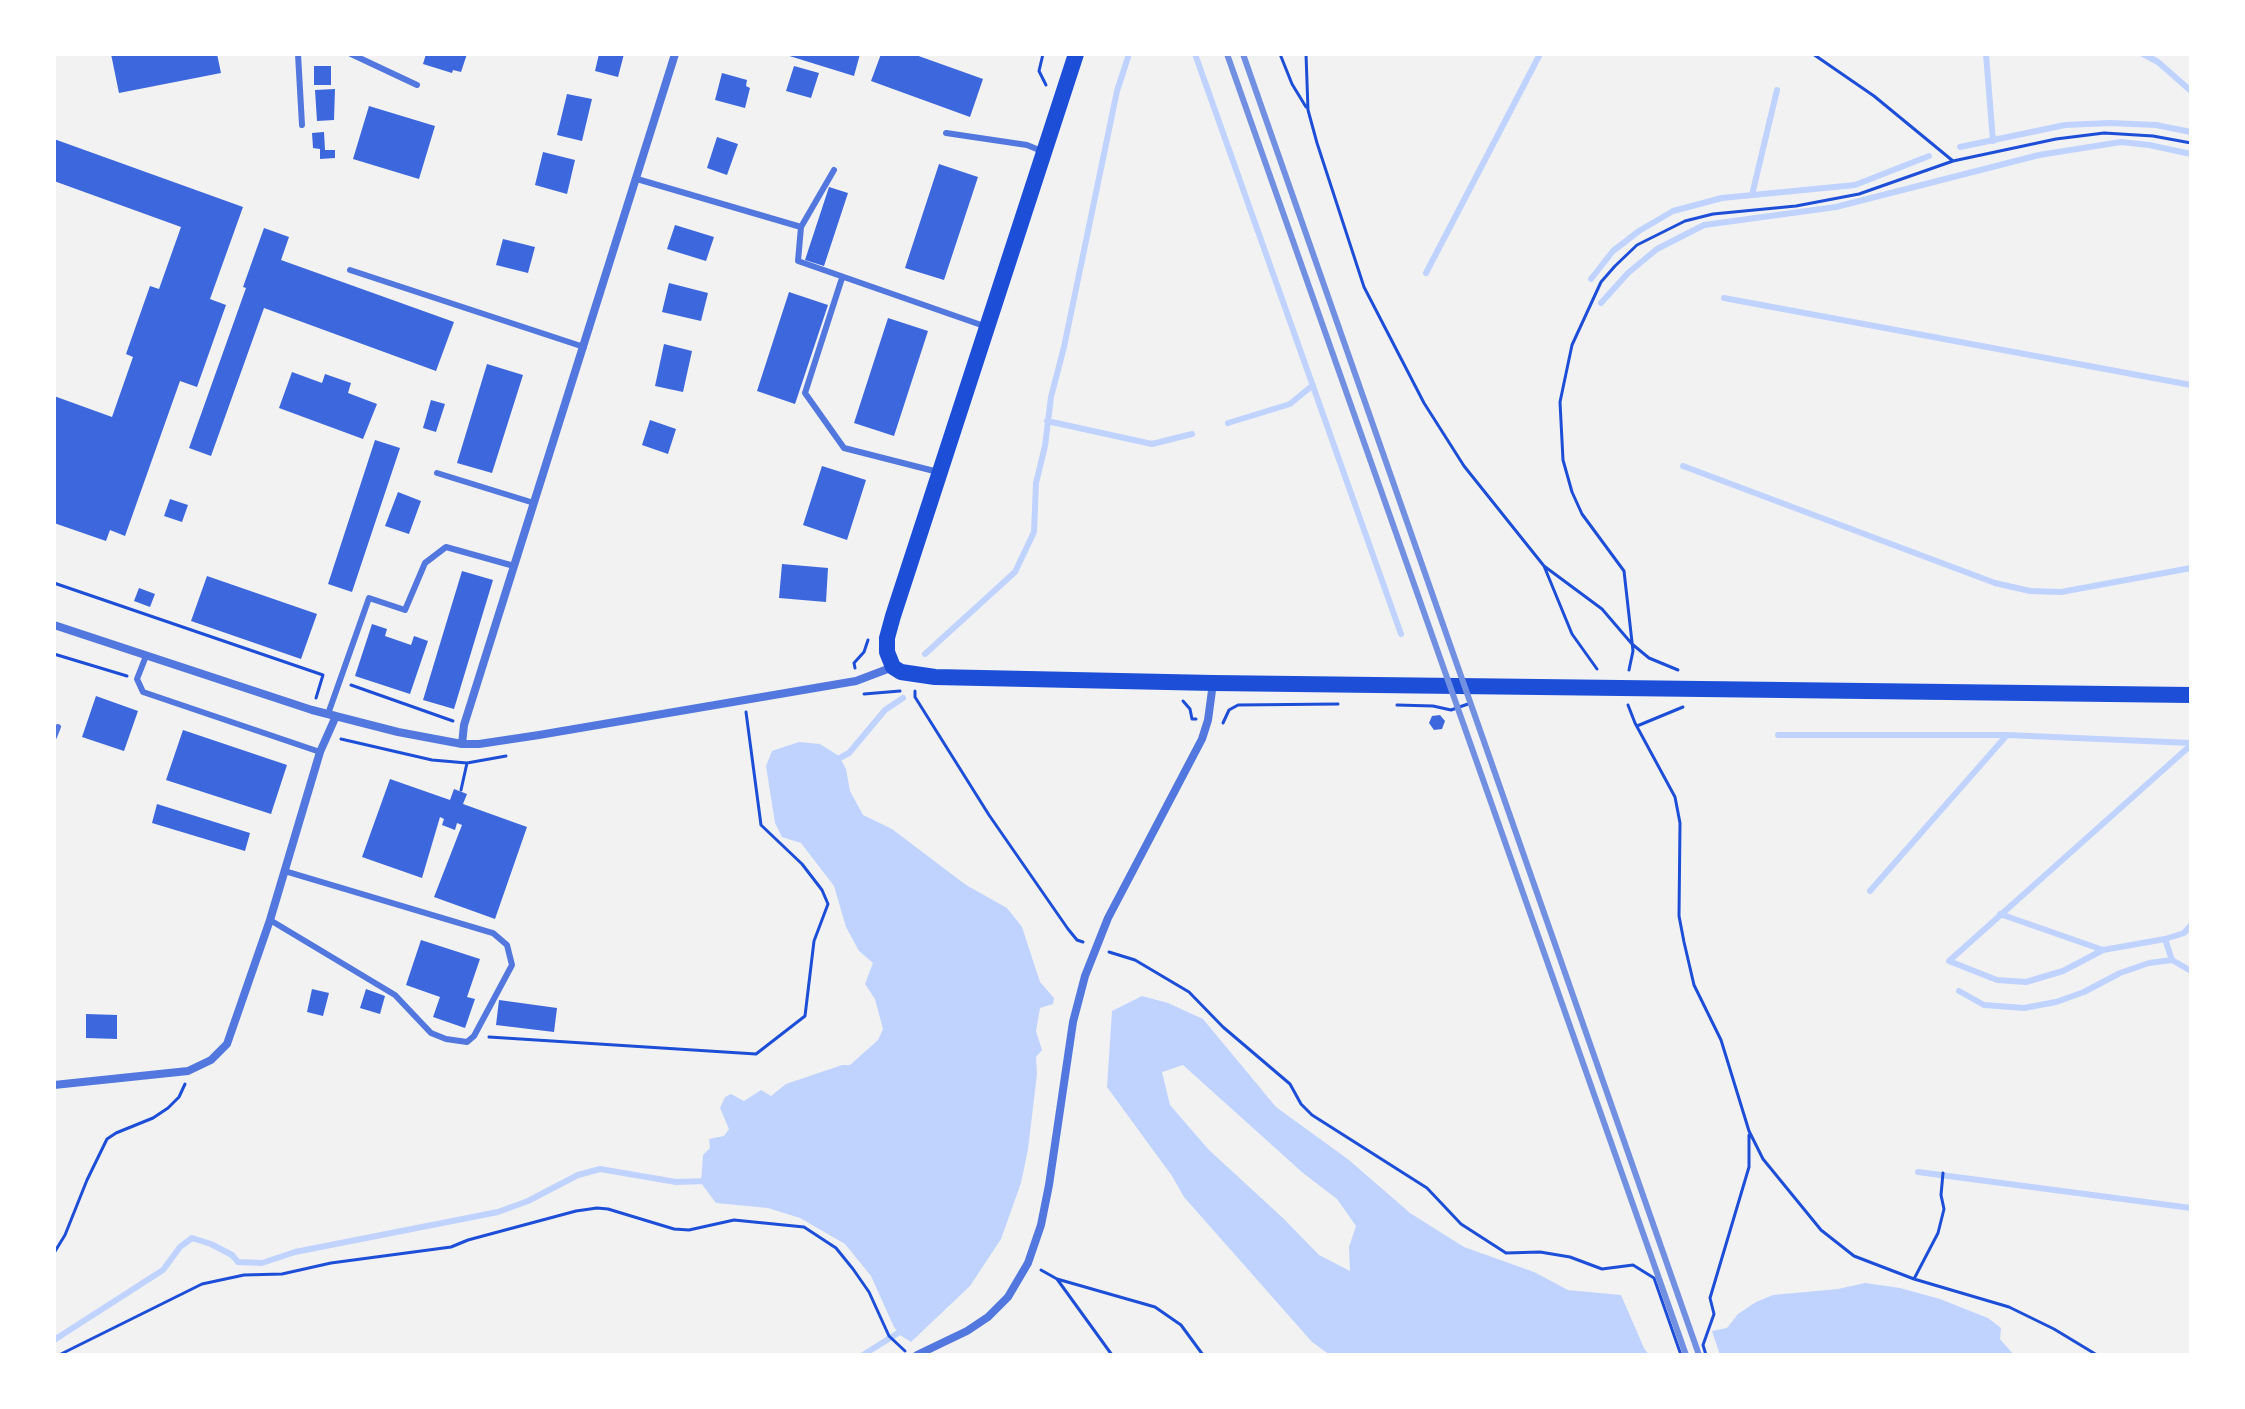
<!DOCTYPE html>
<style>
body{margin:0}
#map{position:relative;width:2245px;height:1409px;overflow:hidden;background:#f2f2f2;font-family:"Exo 2",sans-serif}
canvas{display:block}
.frame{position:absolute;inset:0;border:56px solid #fff;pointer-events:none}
</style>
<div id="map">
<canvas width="2245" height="1409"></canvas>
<div class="frame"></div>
</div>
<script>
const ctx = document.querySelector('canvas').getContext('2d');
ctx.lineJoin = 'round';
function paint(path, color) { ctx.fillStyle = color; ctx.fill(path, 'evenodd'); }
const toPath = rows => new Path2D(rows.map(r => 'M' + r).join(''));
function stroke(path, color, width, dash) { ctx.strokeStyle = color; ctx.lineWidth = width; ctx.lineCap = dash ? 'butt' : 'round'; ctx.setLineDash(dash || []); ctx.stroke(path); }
paint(toPath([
 [799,742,820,744,839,756,846,769,850,791,863,815,892,829,966,885,1007,908,1022,927,1040,982,1054,998,1053,1004,1040,1008,1036,1031,1042,1050,1036,1057,1037,1074,1028,1149,1021,1183,1001,1239,970,1286,911,1342,900,1335,894,1327,871,1276,845,1244,800,1218,768,1208,716,1203,701,1183,703,1155,710,1148,709,1139,724,1136,729,1129,720,1108,725,1097,731,1094,744,1101,761,1090,771,1096,786,1084,842,1065,850,1065,878,1040,883,1029,875,999,865,984,873,963,859,951,846,927,834,886,801,843,782,837,775,823,766,766,772,751],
 [1142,996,1168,1003,1203,1019,1276,1107,1349,1160,1410,1213,1464,1247,1534,1272,1568,1290,1621,1295,1644,1348,1649,1355,1330,1355,1312,1342,1184,1197,1172,1176,1107,1087,1112,1011],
 [1183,1065,1303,1173,1337,1199,1356,1226,1349,1247,1350,1271,1319,1255,1284,1219,1209,1150,1170,1105,1162,1072],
 [1865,1283,1900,1288,1940,1299,1988,1318,2001,1328,2000,1339,2014,1355,1720,1355,1712,1331,1727,1328,1738,1314,1756,1302,1773,1295,1838,1289]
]), '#bfd3fe');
stroke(toPath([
 [1195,54,1401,634],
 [1986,54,1993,141],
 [2143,54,2158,62,2191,91],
 [1960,147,2065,125,2110,123,2156,125,2191,132],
 [1752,195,1777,90],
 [1426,273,1540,54],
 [1591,279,1613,251,1639,231,1673,211,1722,198,1855,185,1929,156],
 [1724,298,2191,385],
 [1601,303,1628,273,1657,249,1704,225,1836,207,2039,155,2121,142,2149,145,2191,154],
 [1047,421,1152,444,1192,434],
 [1228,423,1290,404,1313,385],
 [1683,466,1995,583,2030,591,2061,592,2191,568],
 [925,654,1015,572,1034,532,1036,483,1045,446,1051,397,1064,347,1117,91,1129,54],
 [1778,735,2007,735,2191,743],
 [834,761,849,753,885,710,903,698],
 [1870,891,2007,735],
 [2000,914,2103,950,2165,939,2184,933,2191,925],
 [2103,950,2063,971,2026,982,1997,980,1949,961,2191,745],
 [2172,960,2191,971],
 [1959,991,1984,1005,2024,1008,2056,1002,2084,992,2120,973,2149,963,2172,960,2165,939],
 [1918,1172,2191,1208],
 [54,1340,163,1270,180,1247,192,1238,211,1244,232,1255,238,1262,262,1263,295,1252,498,1212,528,1201,578,1175,600,1169,676,1182,708,1181],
 [863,1355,898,1333]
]), '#bfd3fe', 6);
paint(toPath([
 [111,54,217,54,221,73,119,93],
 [426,54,467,54,461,72,453,70,452,73,423,64],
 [599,54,624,54,618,77,595,71],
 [783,54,860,54,854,76],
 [881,54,913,54,983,79,970,117,871,81],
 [314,66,331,66,331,85,314,85],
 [794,66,819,73,811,98,786,91],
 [722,73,747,80,746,86,750,88,745,108,715,100],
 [335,89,334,120,317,121,315,90],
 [567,94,592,99,582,141,557,135],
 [369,106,435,126,419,179,353,159],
 [324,132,325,150,335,150,335,158,320,159,320,149,313,148,312,133],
 [717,137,738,144,727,175,707,168],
 [54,139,243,207,210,299,226,305,197,387,180,381,125,536,110,530,106,541,54,523,54,396,112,417,133,357,126,354,150,286,159,289,181,227,54,181],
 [543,152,575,160,567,194,535,185],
 [939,164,978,177,944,280,905,268],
 [829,187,848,193,824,266,805,260],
 [675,225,714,237,706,261,667,249],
 [264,228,289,237,281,260,454,322,436,371,264,308,211,456,189,448,246,288,243,287],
 [503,239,535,247,528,273,496,265],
 [669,283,708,293,701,321,662,312],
 [789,292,828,305,795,404,757,391],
 [888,318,928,331,894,436,854,423],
 [664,344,692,351,683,392,655,386],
 [487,364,523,375,492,473,457,463],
 [292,372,322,383,325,374,351,383,348,393,377,404,363,439,279,408],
 [431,400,445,404,436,432,423,428],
 [650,420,676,429,668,454,642,445],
 [375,440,400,448,352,592,328,584],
 [822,466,866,480,847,540,803,525],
 [398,492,421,501,409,534,385,526],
 [170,499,188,505,182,522,164,516],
 [782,564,828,568,826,602,779,598],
 [462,571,493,580,454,709,423,700],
 [207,576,317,614,301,659,191,621],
 [139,588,155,594,150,607,134,601],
 [372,624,387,629,385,636,411,645,414,636,428,641,410,694,355,676],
 [96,696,138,711,124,751,82,737],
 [1440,715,1445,721,1442,729,1434,730,1429,723,1432,716],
 [183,730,287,765,271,814,166,780],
 [390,779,450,800,454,789,467,794,463,804,527,827,495,919,434,897,462,825,457,823,455,830,442,825,444,819,440,817,422,878,362,857],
 [157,804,250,833,245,851,152,823],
 [421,940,480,959,467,997,475,999,465,1028,433,1017,440,997,406,985],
 [312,989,329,993,323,1016,307,1012],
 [366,989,385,996,380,1014,360,1008],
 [499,1000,557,1008,554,1032,496,1025],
 [86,1014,117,1015,117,1039,86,1038]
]), '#3d67dc');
stroke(toPath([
 [1043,54,1039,71,1046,85],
 [1280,54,1292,84,1306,107],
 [1306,54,1308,110,1317,143,1364,287,1424,403,1464,466,1544,566,1572,634,1597,669],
 [1813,54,1874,96,1953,161],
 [1544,566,1602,609,1632,644,1649,658,1678,670],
 [54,583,323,675,316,698],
 [54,654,127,676],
 [855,668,854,663,864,652,868,640],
 [1629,670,1633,651,1624,571,1582,514,1572,492,1563,460,1560,402,1572,345,1601,282,1615,266,1637,245,1685,221,1713,214,1796,206,1859,194,1953,161,2056,139,2104,133,2153,136,2191,143],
 [351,685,453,721],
 [915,691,915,697,989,815,1068,929,1077,940,1083,942],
 [864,694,900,691],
 [1183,701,1190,709,1192,719,1196,719],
 [1397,705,1433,706,1451,710,1468,704],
 [1628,705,1635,723,1675,797,1680,823,1679,916,1684,942,1694,985,1721,1040,1749,1131,1763,1159,1821,1230,1854,1256,1914,1279,2009,1307,2054,1329,2097,1355],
 [1223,723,1229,710,1238,705,1338,704],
 [1637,726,1683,707],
 [341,739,432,760,467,763,506,756],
 [461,790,467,763],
 [1109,952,1135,960,1189,992,1223,1027,1290,1084,1301,1104,1312,1115,1427,1188,1461,1224,1506,1253,1540,1252,1570,1257,1602,1269,1633,1265,1654,1278,1681,1355],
 [489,1037,756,1054,805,1016,814,941,828,904,822,890,802,864,761,825,746,712],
 [54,1253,65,1235,87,1180,107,1139,116,1133,153,1118,168,1108,179,1097,185,1084],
 [1041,1270,1057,1279,1112,1355],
 [1057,1279,1155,1307,1181,1325,1203,1355],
 [1914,1279,1938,1233,1944,1209,1941,1195,1943,1173],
 [59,1355,202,1284,244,1275,282,1274,331,1263,451,1247,468,1240,576,1211,597,1208,608,1209,674,1229,689,1230,734,1220,804,1227,836,1248,853,1269,869,1292,889,1336,905,1351],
 [1706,1355,1703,1345,1714,1314,1710,1298,1749,1167,1749,1135]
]), '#1d4ed8', 3);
stroke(toPath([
 [298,54,302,125],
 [351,54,417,85],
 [946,133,1027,145,1044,152],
 [834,170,801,227,798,261,987,327],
 [637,179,801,227],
 [350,270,584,347],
 [842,278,805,393,844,448,938,472],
 [437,473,534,503],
 [146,656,137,679,143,692,320,752],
 [328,714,369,598,405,610,425,563,446,547,514,566],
 [54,737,58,727],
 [270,920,395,995,431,1033,446,1039,467,1042,474,1036,512,965,507,945,493,933,285,871]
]), '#5277de', 6);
stroke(toPath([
 [54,625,312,710,398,732,462,744,479,744,539,735,856,681,893,667],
 [462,744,464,725,675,54],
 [54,1085,188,1071,211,1060,227,1044,270,920,320,752,336,716],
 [917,1355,967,1331,988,1317,1008,1297,1028,1263,1041,1225,1049,1185,1073,1022,1085,976,1108,918,1202,739,1208,720,1213,683]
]), '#5277de', 8);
stroke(toPath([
 [1076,54,893,616,887,638,887,652,893,667,901,672,935,677,1213,683,2191,695]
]), '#1d4ed8', 16);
stroke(toPath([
 [1227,54,1686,1355],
 [1243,54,1699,1355]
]), '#7290e2', 6);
</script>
